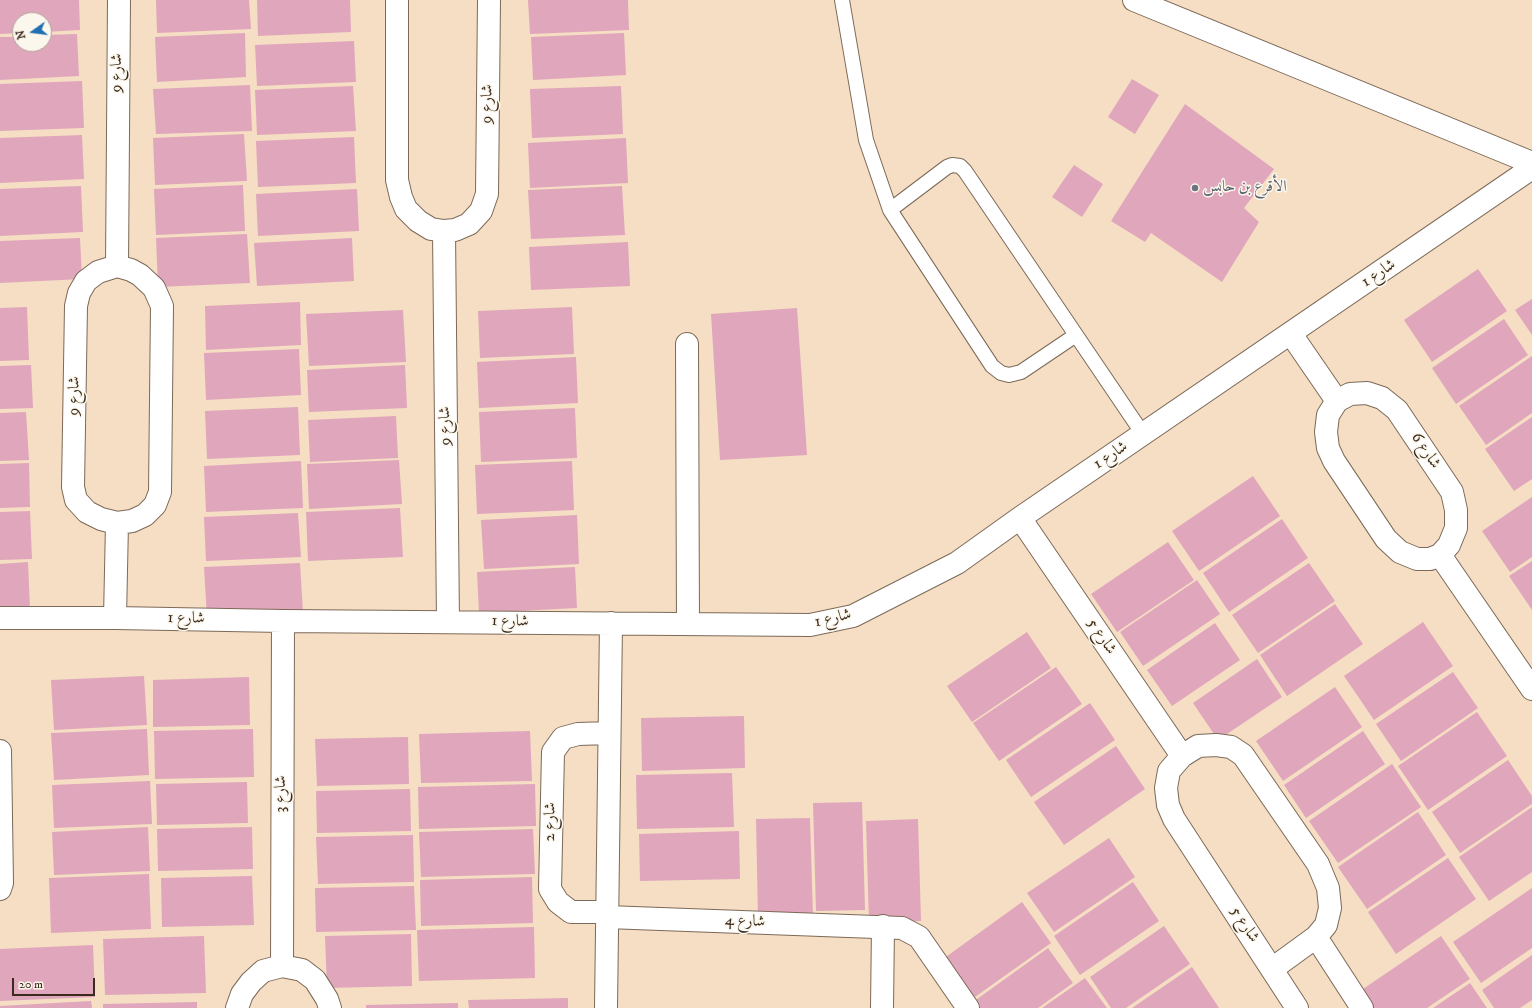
<!DOCTYPE html>
<meta charset="utf-8">
<style>
body{margin:0}
#map{position:relative;width:1532px;height:1008px;overflow:hidden;background:#f5dec3;font-family:"IM FELL DW Pica",serif}
canvas{display:block}
.north{position:absolute;left:12px;top:12px;width:40px;height:40px;box-sizing:border-box;background:#fbf7ec;border:1px solid #aea59a;border-radius:50%;rotate:256deg;font-size:11px;font-weight:700;line-height:16px;text-align:center;color:#3b2a1e}
.north::after{content:'';display:block;margin:auto;width:14px;height:18px;background:#1f6fb2;clip-path:polygon(50% 0,100% 100%,50% 72%,0 100%)}
.scale{position:absolute;left:12px;top:978px;width:83px;height:18px;box-sizing:border-box;border:2px solid #3b2a1e;border-top:0;padding-left:5px;font-size:12px;line-height:14px;white-space:nowrap;color:#3b2a1e;-webkit-text-stroke:3px #fbf7ec;paint-order:stroke}
</style>
<div id="map">
<canvas width="1532" height="1008"></canvas>
<div class="north">N</div>
<div class="scale">20 m</div>
</div>
<script>
const ctx = document.querySelector('canvas').getContext('2d');
ctx.lineJoin = 'round';
function paint(path, color) { ctx.fillStyle = color; ctx.fill(path, 'evenodd'); }
const toPath = rows => new Path2D(rows.map(r => 'M' + r).join(''));
function stroke(path, color, width, dash) { ctx.strokeStyle = color; ctx.lineWidth = width; ctx.lineCap = dash ? 'butt' : 'round'; ctx.setLineDash(dash || []); ctx.stroke(path); }
function drawText(font, color, halo, rows, align = 'center') {
  ctx.font = font + ' "IM FELL DW Pica",Amiri,serif'; ctx.lineWidth = 3; ctx.setLineDash([]); ctx.textBaseline = 'middle'; ctx.strokeStyle = halo; ctx.fillStyle = color; for (const [text, x, y, turn = 0] of rows) {
    ctx.save(); ctx.translate(x, y); ctx.rotate((+turn || 0) * Math.PI / 180); ctx.textAlign = isNaN(turn) ? turn : align; if (halo) ctx.strokeText(text, 0, 0); ctx.fillText(text, 0, 0); ctx.restore();
  }
}
paint(toPath([
 [0,0,79,0,80,30,44,32,44,20,20,20,20,33,0,34],
 [156,0,249,0,251,29,157,33],
 [257,0,350,0,351,32,258,36],
 [528,0,628,0,629,30,530,34],
 [245,33,246,77,157,82,155,37],
 [624,33,626,75,533,80,531,37],
 [77,34,79,76,0,80,0,37,20,37,20,44,44,44,44,35],
 [354,41,356,82,257,86,255,45],
 [1132,79,1159,95,1135,134,1108,117],
 [82,81,84,128,0,131,0,84],
 [250,85,252,131,156,134,153,89],
 [353,86,356,131,257,135,255,90],
 [621,86,623,134,532,138,530,89],
 [1185,104,1274,169,1244,208,1259,222,1222,282,1151,233,1145,242,1111,221],
 [244,134,247,181,155,185,153,138],
 [82,135,84,179,0,183,0,138],
 [354,137,356,183,258,187,256,141],
 [626,138,628,183,530,188,528,143],
 [1074,165,1103,184,1082,217,1052,197],
 [243,185,245,231,156,235,154,189],
 [81,186,83,232,0,236,0,189],
 [622,186,625,235,531,239,528,190],
 [357,189,359,231,258,236,256,194],
 [247,234,250,283,158,287,156,238],
 [80,238,82,279,0,283,0,241],
 [352,238,354,281,257,286,254,243],
 [628,242,630,286,531,290,529,247],
 [1478,269,1507,311,1432,362,1404,320],
 [1532,299,1532,335,1515,310],
 [300,302,301,345,206,350,205,306],
 [27,307,29,360,0,361,0,308],
 [572,307,574,354,480,358,478,311],
 [797,308,807,455,720,460,711,314],
 [403,310,406,362,309,366,306,314],
 [1504,319,1528,355,1456,404,1432,368],
 [299,349,301,395,206,400,204,353],
 [1532,356,1532,413,1486,445,1459,406],
 [576,357,578,403,479,408,477,362],
 [31,365,33,408,0,409,0,366],
 [405,365,407,408,309,412,307,370],
 [298,407,300,455,207,459,205,411],
 [575,408,577,458,481,462,479,412],
 [26,412,29,460,0,461,0,413],
 [396,416,398,458,310,462,308,420],
 [1532,417,1532,479,1514,491,1485,449],
 [399,460,402,504,309,509,307,464],
 [301,461,303,508,206,512,204,466],
 [572,461,574,510,477,514,475,465],
 [29,463,30,507,0,508,0,464],
 [1253,476,1280,516,1199,571,1172,531],
 [1532,497,1532,557,1510,572,1482,531],
 [400,508,403,557,308,561,306,512],
 [30,511,32,559,0,560,0,512],
 [298,513,301,557,206,561,204,517],
 [577,515,579,564,484,569,481,520],
 [1282,519,1308,558,1229,612,1203,573],
 [1168,542,1194,580,1117,632,1091,594],
 [1532,561,1532,610,1509,576],
 [28,562,30,609,0,611,0,564],
 [300,563,303,613,207,618,204,567],
 [1309,563,1335,601,1258,653,1232,615],
 [575,567,577,608,479,613,477,572],
 [1197,580,1220,614,1143,666,1120,632],
 [1335,604,1363,644,1287,696,1260,655],
 [1423,622,1453,666,1374,720,1344,676],
 [1215,623,1240,660,1172,706,1147,670],
 [1027,632,1051,668,972,722,947,686],
 [1257,659,1282,697,1218,740,1193,703],
 [1056,667,1082,704,999,761,973,723],
 [1453,672,1478,708,1401,761,1376,724],
 [144,676,147,725,54,730,51,680],
 [249,677,250,725,153,727,153,680],
 [1335,687,1362,727,1283,781,1256,741],
 [1090,703,1115,740,1031,797,1006,760],
 [1477,712,1507,756,1428,810,1398,766],
 [744,716,745,768,642,771,641,718],
 [147,729,149,775,54,780,51,733],
 [253,729,254,777,155,779,154,731],
 [530,731,532,781,421,783,419,734],
 [1363,731,1385,764,1306,818,1284,785],
 [408,737,409,784,317,786,315,739],
 [1116,746,1145,789,1064,845,1034,802],
 [1508,760,1532,796,1532,804,1460,853,1432,812],
 [1392,764,1421,807,1338,863,1309,821],
 [732,773,734,827,637,829,636,775],
 [150,781,152,824,54,828,52,785],
 [247,782,248,823,157,825,156,784],
 [535,784,536,826,419,829,418,787],
 [410,789,411,831,317,833,316,791],
 [862,802,865,910,816,911,813,803],
 [1532,807,1532,872,1489,901,1459,857],
 [1418,812,1446,855,1367,909,1338,867],
 [810,818,813,917,758,918,756,819],
 [918,819,921,921,869,923,866,821],
 [148,827,150,871,54,875,52,832],
 [252,827,253,869,158,871,157,829],
 [533,829,535,874,421,877,419,832],
 [739,831,740,879,640,881,639,834],
 [413,835,414,882,318,884,316,837],
 [1109,838,1135,877,1054,932,1027,893],
 [1448,858,1476,899,1396,954,1368,912],
 [149,874,151,929,51,933,49,878],
 [252,876,254,925,162,927,161,878],
 [532,877,533,923,421,926,420,880],
 [1133,882,1159,921,1080,975,1054,936],
 [414,886,416,930,316,932,315,888],
 [1532,888,1532,948,1481,983,1453,942],
 [1022,902,1051,943,972,999,943,959],
 [1164,926,1190,964,1126,1008,1111,1008,1090,977],
 [534,927,535,978,419,981,417,930],
 [411,934,412,986,327,988,325,936],
 [204,936,206,993,105,995,103,939],
 [1441,936,1470,979,1427,1008,1372,1008,1360,991],
 [93,945,95,997,0,1001,0,949],
 [1048,948,1073,983,1038,1008,977,1008,973,1002],
 [1532,955,1532,1000,1520,1008,1494,1008,1482,990],
 [1192,967,1219,1008,1132,1008],
 [1085,978,1107,1008,1042,1008],
 [1470,983,1487,1008,1433,1008],
 [568,998,568,1008,469,1008,468,1000],
 [91,1001,92,1008,0,1008,0,1006],
 [197,1002,197,1008,103,1008,103,1004],
 [458,1003,458,1008,366,1008,366,1005]
]), '#e0a6bc');
const lane = toPath([
 [842,0,866,140,890,210,992,366,1001,373,1009,375,1021,372,1076,335],
 [890,210,947,167,952,165,960,166,965,171,1143,434]
]);
const street = toPath([
 [397,0,397,180,401,197,406,209,418,221,431,229,444,231,455,230,469,224,481,211,487,194,489,0],
 [1134,0,1532,163],
 [444,231,448,622],
 [117,266,131,270,140,275,154,288,162,306,160,492,155,505,145,515,132,521,117,523,101,519,87,512,76,500,73,487,76,306,79,293,86,281,98,272,117,266],
 [117,266,119,0],
 [1291,334,1337,401],
 [687,344,688,624],
 [1367,393,1382,398,1397,410,1452,492,1456,510,1456,528,1449,545,1440,555,1430,559,1417,559,1400,552,1386,539,1334,461,1328,448,1326,432,1328,415,1337,401,1350,394,1367,393],
 [1020,518,1182,756],
 [1440,555,1532,689],
 [0,618,115,618,283,621,810,625,853,616,957,563,1020,518,1532,168],
 [115,618,117,523],
 [0,751,2,883,0,889],
 [607,912,571,912,558,902,550,889,553,752,563,738,578,734,609,733],
 [607,917,902,928,919,937,968,1008],
 [1316,937,1362,1008],
 [282,966,283,621],
 [1272,969,1316,937,1326,925,1330,908,1328,888,1318,864,1243,755,1231,747,1216,745,1198,746,1182,756,1169,771,1166,788,1168,805,1174,819,1297,1008],
 [237,1008,242,994,251,982,263,971,282,966,302,970,315,980,327,999,330,1008],
 [606,1008,611,623],
 [882,1008,883,926]
]);
stroke(lane, '#7c6958', 16);
stroke(street, '#7c6958', 24);
stroke(lane, '#fff', 14);
stroke(street, '#fff', 22);
for (const [x, y, r, color] of [
 [1195,188,4,"#6b7280"]
]) { const dot = new Path2D(); dot.arc(x, y, r, 0, 2 * Math.PI); ctx.fillStyle = color; ctx.fill(dot); stroke(dot, '#fbf7ec', 1.5); }
drawText('16px', '#3b2a1e', '#fbf7ec', [
 ["شارع 9",118,73,-90],
 ["شارع 9",488,104,-89],
 ["شارع 1",1379,274,-34],
 ["شارع 9",75,396,-89],
 ["شارع 9",446,426,-91],
 ["شارع 6",1425,451,56],
 ["شارع 1",1111,456,-34],
 ["شارع 1",186,619,1],
 ["شارع 1",833,619,-13],
 ["شارع 1",510,622,1],
 ["شارع 5",1101,637,56],
 ["شارع 3",282,794,-90],
 ["شارع 2",551,822,-89],
 ["شارع 4",745,922,2],
 ["شارع 5",1244,925,57]
]);
drawText('16px', '#5b616d', '#fbf7ec', [
 ["الأقرع بن حابس",1203,188]
], 'left');
</script>
